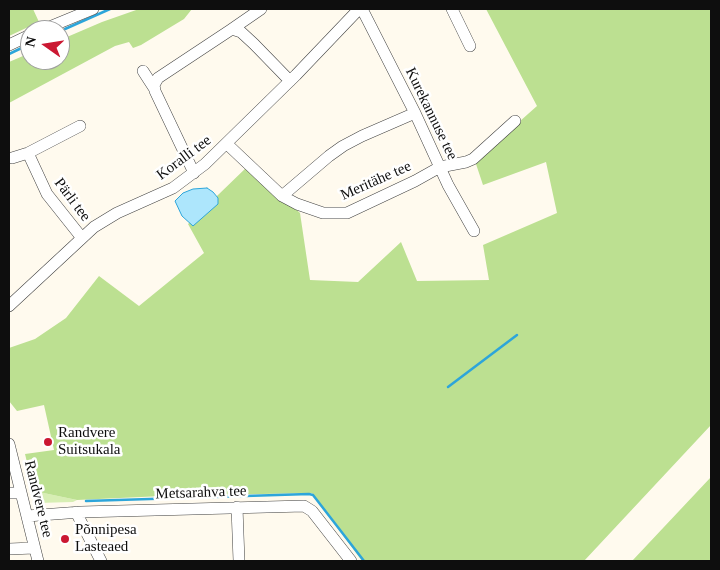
<!DOCTYPE html>
<meta charset="utf-8">
<style>
body{margin:0}
#map{position:relative;width:720px;height:570px;overflow:hidden;background:#fffaee;font-family:"Times New Roman",serif}
canvas{display:block}
.frame{position:absolute;inset:0;border:10px solid #0e0e0e;pointer-events:none}
.north{position:absolute;left:20px;top:20px;width:50px;height:50px;box-sizing:border-box;background:#fff;border:1px solid #9f9f9f;border-radius:50%;rotate:283deg;font-size:14px;font-weight:700;line-height:20px;text-align:center;color:#0e0e0e}
.north::after{content:'';display:block;margin:auto;width:18px;height:22px;background:#cb1832;clip-path:polygon(50% 0,100% 100%,50% 72%,0 100%)}
</style>
<div id="map">
<canvas width="720" height="570"></canvas>
<div class="frame"></div>
<div class="north">N</div>
</div>
<script>
const ctx = document.querySelector('canvas').getContext('2d');
ctx.lineJoin = 'round';
function paint(path, color) { ctx.fillStyle = color; ctx.fill(path, 'evenodd'); }
const toPath = rows => new Path2D(rows.map(r => 'M' + r).join(''));
function stroke(path, color, width, dash) { ctx.strokeStyle = color; ctx.lineWidth = width; ctx.lineCap = dash ? 'butt' : 'round'; ctx.setLineDash(dash || []); ctx.stroke(path); }
function drawText(font, color, halo, rows, align = 'center') {
  ctx.font = font + ' "Times New Roman",serif'; ctx.lineWidth = 5; ctx.setLineDash([]); ctx.textBaseline = 'middle'; ctx.strokeStyle = halo; ctx.fillStyle = color; for (const [text, x, y, turn = 0] of rows) {
    ctx.save(); ctx.translate(x, y); ctx.rotate((+turn || 0) * Math.PI / 180); ctx.textAlign = isNaN(turn) ? turn : align; if (halo) ctx.strokeText(text, 0, 0); ctx.fillText(text, 0, 0); ctx.restore();
  }
}
paint(toPath([
 [34,491,77,500,73,502,37,503]
]), '#d7eeb4');
paint(toPath([
 [9,9,33,9,39,22,9,36],
 [139,9,192,9,184,19,141,45,133,48,129,42,115,46,9,103,9,62,30,53,30,60,60,60,60,40,102,22],
 [486,9,711,9,711,425,584,561,362,561,312,493,163,496,77,500,34,491,25,454,54,450,44,405,17,411,9,401,9,348,35,339,66,318,99,276,139,306,204,253,188,224,249,165,300,213,310,280,358,282,401,242,417,281,489,280,483,245,557,213,546,162,483,185,475,161,537,106],
 [711,477,711,561,632,561]
]), '#bce091');
const water = toPath([
 [207,188,213,192,218,198,218,204,193,226,182,216,175,201,183,193,193,189,207,188]
]);
paint(water, '#ade6fc');
stroke(water, '#2da5da', 1);
stroke(toPath([
 [65,29,110,9],
 [9,54,30,44],
 [448,387,517,335],
 [86,501,309,494,313,495,364,561]
]), '#2da5da', 2.5);
const minor = toPath([
 [362,9,415,113,448,185,474,231],
 [452,9,470,46],
 [232,29,261,9],
 [42,30,93,9],
 [9,45,30,35],
 [143,71,154,88],
 [227,144,282,196,297,204,323,213,347,213,415,181,440,167,466,162,473,159,515,121],
 [28,153,47,194,82,238],
 [12,158,28,153,80,126],
 [194,173,155,91,154,85,158,78,232,29,241,32,254,44,290,81],
 [282,196,329,156,343,146,362,136,415,113],
 [9,306,94,227,117,213,173,188,205,164,296,75,359,9],
 [9,444,38,561],
 [9,493,21,493],
 [237,507,239,561],
 [76,512,101,561],
 [27,516,81,512,304,506,312,511,351,561],
 [9,549,34,548]
]);
stroke(minor, '#414141', 12);
stroke(minor, '#fff', 11);
for (const [x, y, r, color] of [
 [48,442,5,"#cb1832"],
 [65,539,5,"#cb1832"]
]) { const dot = new Path2D(); dot.arc(x, y, r, 0, 2 * Math.PI); ctx.fillStyle = color; ctx.fill(dot); stroke(dot, '#fff', 2); }
drawText('15px', '#0e0e0e', '#fff', [
 ["Kurekannuse tee",431,114,64],
 ["Koralli tee",184,158,-37],
 ["Meritähe tee",376,181,-24],
 ["Pärli tee",72,200,53],
 ["Metsarahva tee",201,493,-2],
 ["Randvere tee",38,499,76]
]);
drawText('15px', '#0e0e0e', '#fff', [
 ["Randvere",58,433],
 ["Suitsukala",58,450],
 ["Põnnipesa",75,530],
 ["Lasteaed",75,547]
], 'left');
</script>
